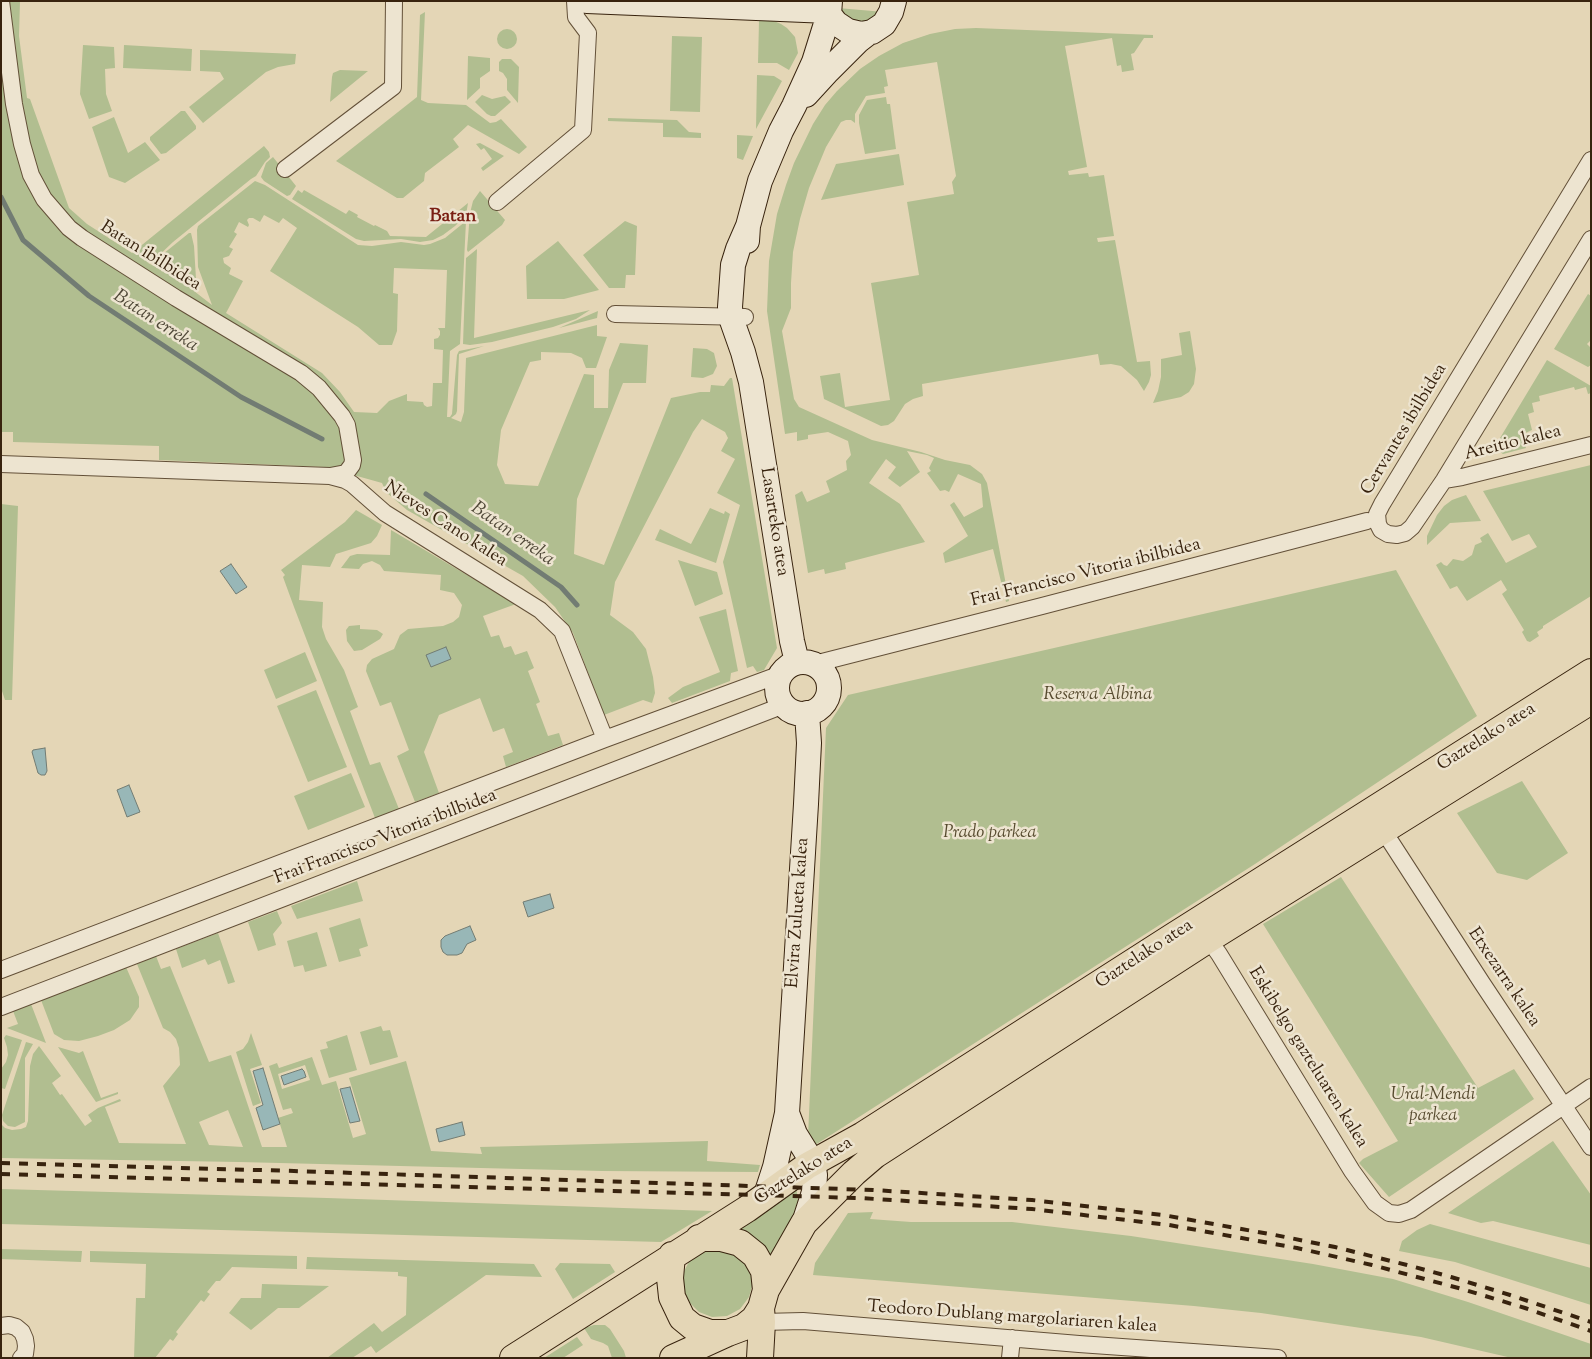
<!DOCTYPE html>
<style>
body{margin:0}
#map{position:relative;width:1592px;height:1359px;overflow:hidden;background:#e4d6b6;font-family:"Sorts Mill Goudy",serif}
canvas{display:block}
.frame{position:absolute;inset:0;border:2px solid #38230e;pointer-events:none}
</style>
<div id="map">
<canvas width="1592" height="1359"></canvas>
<div class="frame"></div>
</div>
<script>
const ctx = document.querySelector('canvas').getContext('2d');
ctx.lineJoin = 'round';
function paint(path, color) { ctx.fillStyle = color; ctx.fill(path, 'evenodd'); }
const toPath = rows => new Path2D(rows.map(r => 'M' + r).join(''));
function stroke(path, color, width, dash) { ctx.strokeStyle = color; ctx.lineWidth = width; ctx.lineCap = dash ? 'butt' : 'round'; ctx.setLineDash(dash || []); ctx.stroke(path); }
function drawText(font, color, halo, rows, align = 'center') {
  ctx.font = font + ' "Sorts Mill Goudy",serif'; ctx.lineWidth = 5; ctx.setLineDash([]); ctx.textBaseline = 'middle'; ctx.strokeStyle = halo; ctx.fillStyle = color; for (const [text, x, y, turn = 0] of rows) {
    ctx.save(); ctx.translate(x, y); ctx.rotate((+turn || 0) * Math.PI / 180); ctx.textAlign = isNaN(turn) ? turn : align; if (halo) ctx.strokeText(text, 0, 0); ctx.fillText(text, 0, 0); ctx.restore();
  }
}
paint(toPath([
 [1,1,20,1,19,36,27,98,30,99,69,208,87,224,132,253,264,146,269,152,270,157,265,162,256,176,251,179,173,242,152,262,148,263,154,266,156,262,163,254,189,233,191,233,194,246,196,279,196,290,194,291,212,305,198,267,197,230,198,226,255,181,265,185,358,245,372,246,401,242,424,245,430,244,445,238,466,221,460,344,450,351,447,417,450,417,452,414,457,355,459,351,484,346,459,354,457,411,456,414,451,418,461,422,464,412,466,358,597,325,597,336,607,337,596,368,586,368,582,358,571,353,541,352,541,360,530,362,501,430,497,465,505,484,538,486,584,374,594,375,594,408,608,408,609,370,620,343,648,345,646,383,623,383,577,499,574,554,604,565,671,398,700,392,710,392,711,385,724,386,730,378,732,378,777,648,764,670,757,672,753,666,747,668,723,562,740,505,717,493,735,459,721,451,728,438,725,432,702,419,693,432,615,582,610,615,633,632,646,649,653,677,655,693,652,703,643,700,604,715,573,633,555,607,523,576,407,510,386,492,382,483,325,467,159,460,159,446,13,442,13,432,1,432],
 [264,215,279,223,283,218,297,228,270,271,358,327,379,345,392,345,397,331,398,294,393,293,394,268,447,270,445,328,438,328,440,331,440,335,438,338,434,339,434,349,443,350,442,383,433,383,432,406,427,407,424,405,423,402,407,401,407,394,389,401,377,413,354,412,340,392,322,373,226,313,243,281,229,274,231,268,224,263,223,258,229,256,233,249,229,247,237,234,234,232,239,222,248,227,249,225,247,220,249,218,253,218,260,222],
 [838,8,884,12,854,29],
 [425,12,421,100,428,103,466,105,490,123,496,122,501,119,527,147,519,154,468,125,453,139,459,147,425,173,424,181,403,198,397,198,336,161,417,97,420,15],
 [759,21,774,21,781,24,787,28,795,37,798,53,789,70,777,63,758,63],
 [976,28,1153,35,1153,38,1144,38,1134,53,1131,54,1134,70,1122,72,1121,65,1117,66,1112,38,1065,46,1087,167,1068,171,1069,175,1088,173,1089,177,1104,175,1114,236,1097,238,1098,242,1115,240,1137,362,1150,361,1151,375,1149,382,1144,391,1137,380,1121,366,1111,364,1100,365,1098,354,922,384,923,396,913,399,905,404,894,421,888,425,881,426,824,399,820,376,840,373,845,407,890,400,871,283,919,275,907,202,954,194,952,182,956,176,937,62,885,70,888,86,884,87,885,93,866,96,855,114,855,123,851,120,846,120,841,122,826,147,809,188,800,219,793,252,791,283,791,308,782,331,794,399,799,407,872,440,921,452,945,460,970,465,982,474,987,483,1009,601,1006,602,993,549,945,563,943,553,968,536,950,505,954,502,964,517,983,507,981,484,958,474,949,492,945,490,940,491,927,473,931,471,929,468,934,458,927,455,907,451,920,472,900,487,888,478,896,467,886,459,869,483,900,504,925,542,845,563,846,569,825,574,824,569,808,573,795,495,802,491,807,502,830,492,826,481,847,470,846,461,851,455,848,441,828,432,808,435,808,439,797,441,797,432,785,434,767,311,769,261,777,214,786,185,794,163,813,124,825,105,837,91,860,69,879,56,903,43,930,34,955,29],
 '497 39a10 10 0 1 1 20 0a10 10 0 1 1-20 0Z',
 [672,36,702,37,700,112,670,111],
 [83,45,114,47,115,68,105,69,106,94,112,111,89,119,80,94],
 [124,45,192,49,191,71,123,68],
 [200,50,201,50,296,54,295,64,278,67,266,72,203,123,189,107,224,79,220,72,200,71],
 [468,56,490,58,490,71,480,78,480,88,467,100],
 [502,59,511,59,519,67,518,103,507,90,507,79,503,73,499,71,499,62],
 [340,70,368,71,330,102,332,77,333,73],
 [757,75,774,76,782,81,756,129],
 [482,95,492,99,505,96,511,102,495,116,491,116,487,114,475,102],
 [886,97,887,104,890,104,896,149,865,154,859,123,859,115,867,100],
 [181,111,185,111,196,126,196,129,166,153,161,154,150,140,150,137],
 [114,117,128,153,145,142,160,160,125,183,109,177,92,127],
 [608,118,677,120,689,132,701,133,701,138,663,137,663,123,608,121],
 [737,135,753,136,743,160,737,158],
 [480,143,504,156,483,171,481,168,492,159,484,148,481,150,476,144],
 [899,154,904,185,821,200,836,164],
 [273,157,296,186,290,195,287,196,264,181,261,177,266,163],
 [298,190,302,193,304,190,346,214,349,210,358,215,357,217,374,226,375,225,387,231,390,236,426,237,468,203,466,215,455,226,443,235,433,240,420,242,401,239,364,241,356,239,292,199],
 [480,191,505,220,502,225,468,252,467,250,470,213,473,201],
 [625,221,637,226,635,275,626,275,625,288,609,288,583,255],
 [558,241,599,290,564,299,527,299,526,266],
 [477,249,474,338,590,310,576,319,553,327,492,342,470,345,463,344,466,258],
 [1588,294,1591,296,1591,340,1587,344,1591,348,1591,365,1588,367,1554,349],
 [598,311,597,318,559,328,591,314],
 [1190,331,1196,369,1194,384,1189,392,1181,397,1153,403,1158,391,1161,377,1161,359,1182,355,1179,333],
 [693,348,707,349,714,353,717,366,713,374,703,378,691,377],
 [1547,360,1591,386,1591,393,1588,394,1586,387,1575,390,1574,387,1539,396,1540,401,1532,403,1534,412,1528,414,1532,430,1521,435,1526,448,1503,454,1494,448],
 [1591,465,1591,596,1543,626,1543,628,1537,632,1539,636,1530,642,1527,641,1522,632,1524,630,1502,594,1507,590,1501,580,1467,601,1457,586,1450,589,1436,565,1441,562,1444,565,1447,566,1453,559,1463,561,1472,555,1475,545,1482,542,1480,538,1488,533,1506,563,1537,547,1529,534,1512,541,1483,491],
 [1466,495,1481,521,1450,523,1427,545,1427,536,1437,515,1444,506,1452,500],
 [1,504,18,506,12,700,5,700,1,688],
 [710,508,724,514,725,511,730,514,716,563,655,540,660,529,691,544],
 [356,510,382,525,377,536,371,543,336,554,330,567,302,565,299,600,323,602,322,627,326,639,344,670,358,707,350,711,370,765,380,762,399,809,375,818,294,607,283,577,285,575,281,570,345,522],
 [391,530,516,604,483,616,491,637,499,635,504,648,511,646,515,655,527,651,534,668,528,671,540,702,536,704,548,736,559,733,563,745,506,767,503,756,513,752,504,728,493,732,480,698,439,715,424,752,439,793,415,802,397,756,409,750,391,702,380,706,366,671,367,665,372,659,394,649,400,635,408,629,443,626,453,622,459,617,462,605,454,593,440,590,441,575,384,571,380,565,372,561,363,564,359,569,341,568,350,556,357,554,390,555],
 [678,560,717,572,723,594,695,606],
 [1396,570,1477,716,1255,864,812,1147,808,1137,826,728,848,695],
 [726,609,738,671,731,673,730,681,672,703,668,698,683,687,720,672,699,617],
 [360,625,360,629,377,630,383,634,380,639,362,650,354,651,347,641,346,630,349,626],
 [305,652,317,681,276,699,264,670],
 [316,690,347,767,308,782,277,706],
 [351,773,365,807,308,830,294,796],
 [1522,781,1568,853,1527,880,1497,873,1457,813],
 [1341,877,1478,1088,1514,1069,1534,1099,1389,1197,1359,1163,1363,1159,1398,1141,1263,924],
 [357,881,363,901,297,919,291,906],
 [277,911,282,923,273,934,276,945,258,951,248,922],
 [360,918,368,946,359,949,361,956,339,962,329,928],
 [317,932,327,966,305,972,303,965,294,967,287,941],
 [218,933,235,982,228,984,220,960,208,965,205,959,182,968,176,949],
 [156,956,161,969,170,966,209,1062,231,1055,262,1147,287,1147,278,1118,293,1113,291,1108,283,1110,269,1066,277,1063,279,1068,312,1057,322,1085,336,1081,353,1138,366,1134,349,1078,406,1061,431,1151,482,1154,480,1147,708,1141,707,1161,760,1165,758,1172,602,1171,239,1162,1,1158,1,1124,5,1128,12,1130,21,1129,26,1127,28,1121,30,1066,33,1054,39,1046,61,1076,52,1083,60,1095,62,1094,85,1126,92,1121,88,1115,98,1108,120,1099,121,1101,105,1107,119,1143,186,1144,163,1086,180,1065,179,1048,176,1039,170,1032,163,1028,137,964],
 [305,1065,310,1080,282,1089,278,1074],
 [228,1110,243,1147,209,1145,199,1122],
 [126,967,139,997,139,1007,130,1020,114,1030,98,1036,79,1041,64,1040,54,1034,41,1000],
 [31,1004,46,1043,7,1028,18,1024,13,1011],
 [381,1026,383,1031,390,1030,398,1057,370,1065,360,1032],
 [251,1033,262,1065,250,1069,261,1103,253,1106,236,1052,243,1049,248,1042],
 [6,1035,22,1040,5,1089,1,1088,1,1069,6,1062,8,1055,7,1047,4,1038],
 [347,1035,357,1070,329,1078,320,1050,328,1048,326,1042],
 [26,1042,33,1044,25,1058,25,1122,15,1127,8,1126,3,1121,2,1115],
 [58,1047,79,1053,83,1051,101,1098,118,1092,118,1094,96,1102],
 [1553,1141,1591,1195,1591,1245,1493,1221,1481,1223,1448,1213],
 [796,1186,799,1207,774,1250,766,1259,730,1227],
 [1,1189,327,1198,712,1211,661,1242,1,1224],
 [873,1212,870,1219,911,1222,1012,1222,1131,1236,1313,1264,1393,1279,1468,1302,1591,1344,1591,1358,1512,1358,1421,1337,1261,1313,1194,1306,813,1275,815,1263,848,1213],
 [1430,1224,1591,1268,1591,1305,1455,1262,1399,1251,1402,1241,1417,1230],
 [730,1248,750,1268,753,1283,749,1297,740,1309,727,1316,712,1317,699,1312,688,1301,683,1288,683,1273,690,1260,701,1250],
 [1,1249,82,1251,81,1262,1,1259],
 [90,1251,297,1256,297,1269,232,1267,220,1281,216,1281,207,1292,210,1294,204,1302,201,1300,176,1332,178,1334,173,1341,170,1339,155,1358,134,1358,136,1298,145,1298,146,1264,90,1262],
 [307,1257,534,1264,542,1277,486,1275,376,1353,371,1346,352,1358,327,1358,374,1323,382,1332,406,1315,407,1277,398,1276,398,1272,306,1269],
 [560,1263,610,1264,615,1272,573,1299,555,1269],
 [262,1284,329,1286,299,1308,278,1308,251,1330,229,1313,241,1298,261,1298],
 [594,1325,605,1325,610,1329,624,1351,626,1358,612,1358,608,1346,603,1343,591,1339,584,1328],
 [577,1337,583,1345,563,1358,544,1358]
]), '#b1be90');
const water = toPath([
 [231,564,247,587,236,594,220,571,231,564],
 [446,647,451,659,431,667,426,655,446,647],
 [45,748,47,771,45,775,41,775,38,773,32,752,33,750,45,748],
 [129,785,140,812,127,817,117,790,129,785],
 [550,894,554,908,528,917,523,902,550,894],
 [470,926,476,940,467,944,462,953,457,955,447,955,443,952,441,947,441,940,445,936,470,926],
 [263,1068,280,1124,263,1130,256,1108,263,1105,253,1071,263,1068],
 [302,1069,304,1071,306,1077,284,1085,281,1076,302,1069],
 [350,1087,360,1121,350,1123,340,1089,350,1087],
 [462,1122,465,1135,439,1142,436,1129,462,1122]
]);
paint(water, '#98b7b7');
stroke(water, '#727c73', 1);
stroke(toPath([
 [1,197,23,240,89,296,241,397,322,439],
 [426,494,561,587,577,605]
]), '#727c73', 5);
const street = toPath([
 [1,1,14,104,22,144,31,175,44,199,69,228,82,238,176,298,301,373,319,388,342,416,347,425,353,460,352,465,346,473,330,476],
 [1591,160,1382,504,1377,514,1378,524,1381,530,1388,534,1397,535,1405,533,1412,527,1444,480,1591,239],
 [285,169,393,87,394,1],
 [497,202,583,130,588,33,576,17,575,1],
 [615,314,745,317],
 [1,464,330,476,345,480,352,484,385,513,540,610,562,631,605,739],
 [1444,480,1462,477,1591,445],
 [814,664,1042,606,1367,521],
 [1383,830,1482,983,1591,1147],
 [1204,933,1219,954,1352,1171,1375,1203,1389,1213,1399,1214,1411,1210,1591,1087],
 [1,970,605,739,781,674],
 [1,1007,784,705],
 [755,1324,762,1322,803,1321,1079,1344,1278,1358],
 [1,1326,9,1325,16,1327,22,1332,25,1339,26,1346,25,1354,21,1358],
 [1010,1358,1012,1338]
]);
const secondary = toPath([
 [587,1,829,11],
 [830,1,829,14,836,23,848,31,861,34,872,32,884,24,891,12,894,1],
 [806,95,828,71,858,41,867,34],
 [748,226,738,249,733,265,730,307,731,318,743,352,751,382,792,641,797,662],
 [747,241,748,226,760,181,781,131,794,106,814,62,829,14],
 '777 688a26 26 0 1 1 52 0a26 26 0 1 1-52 0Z',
 [787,1113,795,1134,813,1163,815,1175,814,1192,804,1223],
 [766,1195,775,1167,787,1113,806,804,809,743,807,713]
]);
const primary = toPath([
 [699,1238,721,1238,740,1243,755,1255,764,1271,766,1290],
 [672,1255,670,1278,672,1297,682,1318,693,1327,710,1333,728,1333,744,1327,754,1319,761,1308,766,1290,804,1223,854,1173,875,1155,1209,939,1591,701],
 [513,1358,747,1209,807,1166,863,1135,1172,937,1591,672],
 [673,1358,728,1333],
 [760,1358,762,1322,761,1308]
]);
stroke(street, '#635038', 18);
stroke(secondary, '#38230e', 26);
stroke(primary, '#38230e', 28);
stroke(street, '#ede4d0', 16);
stroke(secondary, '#ede4d0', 24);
stroke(primary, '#e4d6b6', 26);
stroke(toPath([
 [1,1163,294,1171,873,1190,1032,1200,1163,1215,1275,1235,1335,1247,1407,1265,1451,1277,1510,1295,1591,1322],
 [1,1174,860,1198,1032,1209,1169,1225,1297,1248,1372,1265,1462,1289,1525,1308,1591,1331]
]), '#38230e', 4, [9, 9]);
drawText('18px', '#38230e', '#ede4d0', [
 ["Batan ibilbidea",150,257,32],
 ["Cervantes ibilbidea",1405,430,-59],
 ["Areitio kalea",1513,444,-14],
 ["Lasarteko atea",773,522,81],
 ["Nieves Cano kalea",445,525,33],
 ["Frai Francisco Vitoria ibilbidea",1086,574,-14],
 ["Gaztelako atea",1487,738,-32],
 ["Frai Francisco Vitoria ibilbidea",386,838,-21],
 ["Elvira Zulueta kalea",799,913,-86],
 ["Gaztelako atea",1145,955,-33],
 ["Etxezarra kalea",1503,978,56],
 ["Eskibelgo gazteluaren kalea",1307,1058,58],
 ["Gaztelako atea",804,1172,-32],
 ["Teodoro Dublang margolariaren kalea",1012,1318,4]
]);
drawText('italic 18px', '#564a2e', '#ede4d0', [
 ["Reserva Albina",1098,696],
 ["Prado parkea",990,834],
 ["Ural-Mendi",1433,1096],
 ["parkea",1433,1117]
]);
drawText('bold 19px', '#7a1f14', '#ede4d0', [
 ["Batan",453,218]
]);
drawText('italic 19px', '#504838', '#ede4d0', [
 ["Batan erreka",155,322,33],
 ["Batan erreka",512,535,35]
]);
</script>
